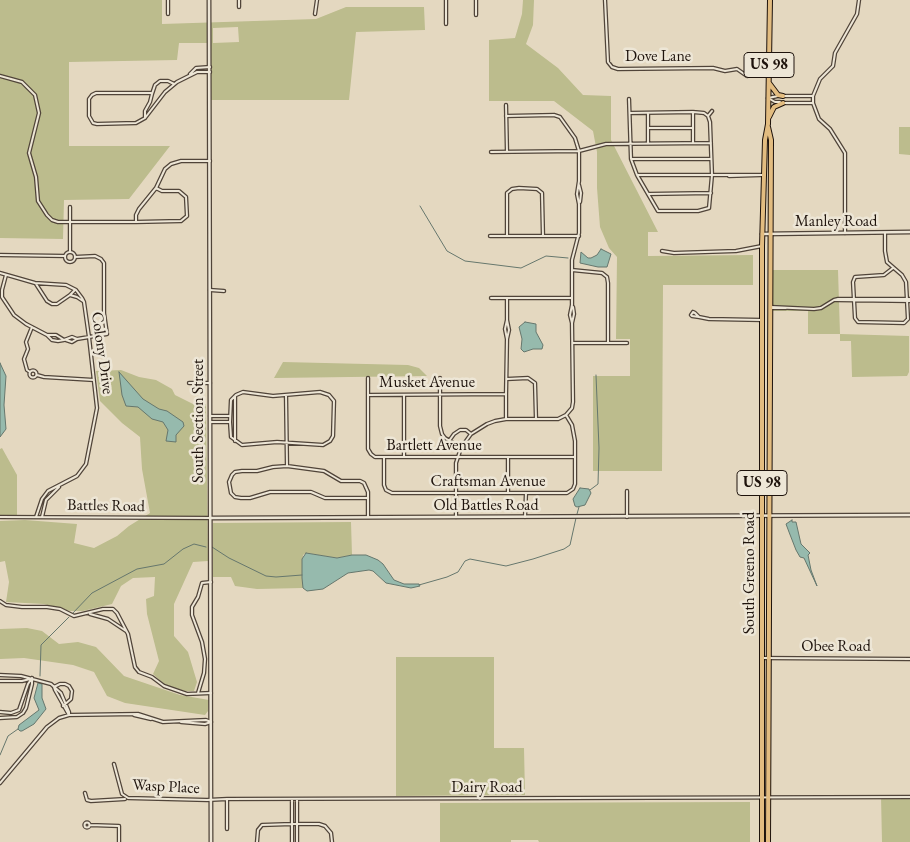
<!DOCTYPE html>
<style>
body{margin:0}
canvas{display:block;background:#e4d8c0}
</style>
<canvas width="910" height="842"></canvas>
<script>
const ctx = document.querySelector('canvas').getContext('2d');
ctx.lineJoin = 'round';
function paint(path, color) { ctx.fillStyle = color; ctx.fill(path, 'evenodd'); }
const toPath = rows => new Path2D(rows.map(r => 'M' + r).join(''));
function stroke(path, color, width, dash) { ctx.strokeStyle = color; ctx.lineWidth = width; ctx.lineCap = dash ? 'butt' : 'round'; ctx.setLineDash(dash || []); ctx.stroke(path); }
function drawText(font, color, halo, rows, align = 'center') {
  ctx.font = font + ' "EB Garamond",serif'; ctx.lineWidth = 5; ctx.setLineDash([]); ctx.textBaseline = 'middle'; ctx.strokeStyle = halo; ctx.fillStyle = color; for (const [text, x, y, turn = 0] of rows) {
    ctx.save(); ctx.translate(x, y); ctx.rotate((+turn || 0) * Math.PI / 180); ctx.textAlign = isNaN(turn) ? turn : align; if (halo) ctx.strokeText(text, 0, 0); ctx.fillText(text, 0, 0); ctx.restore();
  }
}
paint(toPath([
 [0,0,162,0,162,24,316,19,346,7,424,7,425,30,356,32,349,100,208,100,207,43,179,43,177,60,69,62,69,146,170,146,129,199,64,200,63,239,0,238],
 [238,27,239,42,213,43,213,28],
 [523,0,534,0,533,25,526,44,558,68,583,95,611,96,611,140,658,232,648,232,648,256,753,255,753,285,663,285,662,471,593,471,593,376,630,376,630,339,616,339,617,257,609,248,600,227,597,188,597,152,593,131,554,101,489,101,489,40,515,38,522,14],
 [899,127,910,127,910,155,899,154],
 [773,270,838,270,840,334,909,336,909,372,907,376,852,377,851,341,840,341,840,334,808,334,808,311,773,311],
 [283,362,408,365,419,368,427,376,274,378],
 [121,370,139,377,156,380,172,389,175,395,195,405,206,404,208,561,193,562,174,604,174,636,188,652,197,682,194,691,185,691,165,685,153,674,159,661,147,614,146,599,154,596,155,577,133,578,121,586,112,604,83,611,70,611,44,604,6,602,9,582,5,561,0,562,0,521,25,520,77,524,74,543,94,548,117,536,129,526,150,513,142,469,140,437,122,423,100,401,96,371],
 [2,448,17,475,17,515,0,515,0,449],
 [351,522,352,555,337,558,306,553,303,555,302,570,303,588,257,589,235,586,231,577,213,577,213,523],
 [27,628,42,631,59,644,78,642,96,647,124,676,180,695,209,700,208,711,205,715,125,703,107,696,94,672,73,665,24,658,0,659,0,629],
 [396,657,494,657,494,748,524,748,525,795,396,796],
 [881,796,910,796,910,842,882,842],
 [750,802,750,842,539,842,538,840,511,840,511,842,440,842,440,803]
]), '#bcbc8d');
const water = toPath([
 [601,249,611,254,607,267,598,267,580,263,581,252,588,258,591,258,597,255,601,249],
 [525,322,536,324,536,332,543,345,542,349,533,349,524,352,521,349,522,339,519,327,525,322],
 [0,363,6,376,4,405,6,429,0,437,0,363],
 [119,372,143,399,159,409,167,411,183,422,184,426,176,435,176,442,166,441,168,430,163,422,152,419,138,407,126,406,122,395,119,372],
 [580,488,589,489,591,493,585,505,577,507,575,506,573,499,580,488],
 [792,520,792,522,796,522,801,544,810,553,808,555,811,570,817,586,804,558,800,557,796,550,789,532,786,524,792,520],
 [306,553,337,558,352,555,366,555,378,560,383,564,394,580,404,584,419,584,420,586,411,588,386,583,373,571,369,570,348,573,323,589,307,591,303,588,302,578,302,559,306,553],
 [38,683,42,684,42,698,46,709,34,724,22,731,20,731,18,729,19,725,39,710,34,698,38,683]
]);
paint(water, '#96baad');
stroke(water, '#66776d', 1);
stroke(toPath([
 [420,206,447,251,465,261,521,268,546,256,568,258],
 [590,490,598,484,599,448,596,375],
 [577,514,579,507],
 [212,547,229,558,266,576,276,577,302,575],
 [419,585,447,577,458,572,465,561,470,559,506,566,533,559,564,549,570,545,576,518],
 [72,614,92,593,137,569,164,564,183,549,194,544,206,547],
 [40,676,41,645,69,617],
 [0,755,8,736,18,729]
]), '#66776d', 1);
const minor = toPath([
 [168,0,168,14],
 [446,0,446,24],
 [605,0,608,62,612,67,618,69,713,68,725,71,737,69,747,76,769,71],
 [239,7,239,0],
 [315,14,317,0],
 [476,15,476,0],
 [190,74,196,68,210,67],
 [0,76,22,82,35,95,39,113,29,153,36,177,38,201,47,215,52,220,58,222,136,222],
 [152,94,155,85,160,81,168,81,174,84],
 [783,96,813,96],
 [768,98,775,102,780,102],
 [768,98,778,96],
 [629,99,631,159,637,175,658,211,698,211,709,208],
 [785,103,812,103],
 [506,105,507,152],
 [630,113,693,112,704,113,708,116],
 [648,113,648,143],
 [693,113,693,143],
 [708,116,710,122,712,175,709,208],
 [708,116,712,111],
 [145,118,145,111,150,102,152,94,151,93,96,93,92,95,89,99,89,116,93,123,97,124,136,123,145,118,165,92,177,82,197,72,210,72],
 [648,128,693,128],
 [491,152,579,151,575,138,560,117,554,115,506,116],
 [631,159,711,159],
 [637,175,764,175],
 [729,176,761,175],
 [579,185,581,193,580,202],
 [156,188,162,191,179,191,186,197,187,216,181,221,136,222,136,215,139,209,156,188,165,169,171,164,181,161,210,161],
 [649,194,711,193],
 [845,233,845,153,830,129,819,119,813,103,813,96,820,79,833,66,835,53,857,14,859,0],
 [885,233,885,251,887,262,902,275,906,282,908,319,904,323,858,322,855,318,853,282,855,277,884,275,893,268],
 [490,236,579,236],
 [507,236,507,193,512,189,519,188,537,189,542,193,543,236],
 [662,251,674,253,736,251,762,246],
 [70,252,70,207],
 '65 257a5 5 0 1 1 10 0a5 5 0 1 1-10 0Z',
 [0,255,65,256],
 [75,257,95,256,101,259,104,263,104,313,107,334,77,339],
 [572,270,602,273,607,277,608,283,608,343],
 [0,273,35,283,66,285,76,290,82,298,84,302,89,337,97,408,86,464,77,476,48,491,42,499,36,517],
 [6,275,2,290,2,297,14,315,26,324,47,335,52,340,58,341,64,340,56,335,47,335],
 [36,284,47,301,52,304,57,304,70,295],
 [75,290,70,295,77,297,83,301],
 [210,290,224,291],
 [491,298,572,298],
 [507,298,507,320],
 [836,300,910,301],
 [771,307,814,309,821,308,834,300,838,299,910,299],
 [771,308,786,308],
 [693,312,695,313,699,317,692,316,691,315,693,312],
 [699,317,709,319,762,320],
 [572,323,570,315,572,305,572,260,579,233,579,204,577,194,579,181,579,151,606,144,711,143],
 [64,340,72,337,77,339,72,342,66,340],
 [573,343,627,343],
 '29.5 374a3.5 3.5 0 1 1 7 0a3.5 3.5 0 1 1-7 0Z',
 [30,372,27,370,24,359,28,349,26,342,32,327],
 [37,375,44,377,94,380],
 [368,378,368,449,371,454,375,457,575,457],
 [440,378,440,426,442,434,445,438,461,448],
 [507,379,528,378,535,383,536,419],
 [189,383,210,383],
 [506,394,506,419],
 [286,395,287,466,324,471,341,481,360,481,364,483,368,492,368,517],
 [368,395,506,394,507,339,505,329,507,320,509,330,507,339],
 [404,395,404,457],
 [235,396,235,441],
 [210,416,230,416],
 [211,422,230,422,231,437,242,445,277,442,323,445,330,441,333,436,334,401,329,395,320,392,273,396,243,392,236,395,231,400,230,422],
 [449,441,454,434,460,430,466,430,471,434],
 [384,458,384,485,386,490,392,493,567,493,573,489,575,484,575,441,572,425,566,415],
 [287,466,273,467,257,471,242,471,235,472,232,475,229,482,231,493,235,497,241,498,250,498,270,492,311,492,325,498,368,498],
 [627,491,627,517],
 [508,493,508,458],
 [0,517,211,518],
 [42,517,46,500,59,487],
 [456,517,456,463,461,448,471,434,487,424,495,421,506,419,558,419,566,415,572,408,573,402,572,323,574,314,573,307],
 [525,517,526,493],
 [0,601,6,605,22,607,47,607,60,609,74,616,103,609,113,609,117,613,128,634,135,667,139,672,152,677,164,686,187,694,211,693],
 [90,614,108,619,126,631],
 [763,658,910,659],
 [0,675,21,676,51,684,61,693,69,712,69,715],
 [0,681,22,681,30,679],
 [54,687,60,684,65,684,69,686,72,691,71,699,63,706],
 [54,687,55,690,69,715],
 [198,693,204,673,205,659,202,642,192,615,192,607,198,597,202,583,211,582],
 [0,712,11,713,19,710,28,684,32,678],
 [134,715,151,719],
 [0,718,17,717,23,713,26,708,32,684,32,678],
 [181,722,205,724,211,722],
 [114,764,122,794,128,798,207,800,227,799,910,797],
 [0,783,47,727,59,718,69,715,138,714,163,722,206,720,211,722],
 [85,793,87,800,91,801,125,799],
 [227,799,227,829],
 [297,799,297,842],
 '84.5 825a2.5 2.5 0 1 1 5 0a2.5 2.5 0 1 1-5 0Z',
 [90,825,119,826,119,842],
 [257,842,258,830,262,825,292,824,319,824,325,826,331,833,332,842],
 [292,842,292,799]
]);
const tertiary = toPath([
 [209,0,211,842],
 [762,234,910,232],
 [211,518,910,515]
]);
const primary = toPath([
 [769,83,778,95,783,96],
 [769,117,774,107,783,103],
 [762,842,762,246,765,140,768,124,770,0],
 [768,842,771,140,768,127]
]);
stroke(minor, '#504439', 4.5);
stroke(tertiary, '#504439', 5);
stroke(primary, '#1e130c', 6);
stroke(minor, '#ede6d6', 2);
stroke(tertiary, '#ede6d6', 2.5);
stroke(primary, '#e2bc80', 4);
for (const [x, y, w] of [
 [769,65,50],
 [762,483,50]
]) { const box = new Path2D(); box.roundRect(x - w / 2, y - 12.5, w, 25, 4); ctx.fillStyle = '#ede6d6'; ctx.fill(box); stroke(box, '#1e130c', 1); }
drawText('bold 15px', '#1e130c', null, [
 ["US 98",769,65],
 ["US 98",762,483]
]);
drawText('16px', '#1e130c', '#ede6d6', [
 ["Dove Lane",658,57],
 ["Manley Road",836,222],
 ["Colony Drive",102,353,82],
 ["Musket Avenue",427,383],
 ["South Section Street",199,421,-90],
 ["Bartlett Avenue",434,446],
 ["Craftsman Avenue",488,482],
 ["Battles Road",106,506,1],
 ["Old Battles Road",486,506],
 ["South Greeno Road",750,573,-90],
 ["Obee Road",836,647],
 ["Wasp Place",166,787,3],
 ["Dairy Road",487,788]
]);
</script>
